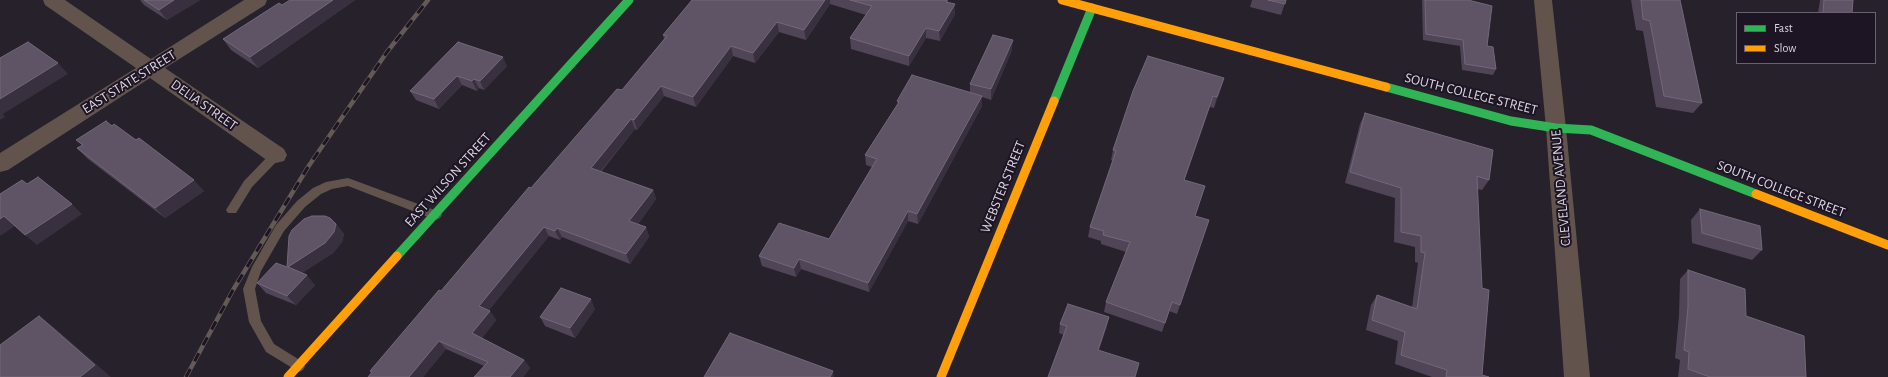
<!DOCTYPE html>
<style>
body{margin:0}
#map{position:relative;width:1888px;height:377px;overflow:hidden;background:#26212a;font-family:"Alegreya Sans",sans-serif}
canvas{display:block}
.legend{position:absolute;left:1736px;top:12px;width:140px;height:52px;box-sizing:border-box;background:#1d1424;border:1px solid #69616f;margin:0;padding:5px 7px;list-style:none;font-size:12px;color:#dbd5e0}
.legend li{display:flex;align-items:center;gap:8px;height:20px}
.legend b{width:20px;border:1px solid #69616f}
</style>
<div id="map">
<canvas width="1888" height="377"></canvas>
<ul class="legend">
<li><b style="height:5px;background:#30b455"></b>Fast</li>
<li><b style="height:5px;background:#ff9f0a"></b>Slow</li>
</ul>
</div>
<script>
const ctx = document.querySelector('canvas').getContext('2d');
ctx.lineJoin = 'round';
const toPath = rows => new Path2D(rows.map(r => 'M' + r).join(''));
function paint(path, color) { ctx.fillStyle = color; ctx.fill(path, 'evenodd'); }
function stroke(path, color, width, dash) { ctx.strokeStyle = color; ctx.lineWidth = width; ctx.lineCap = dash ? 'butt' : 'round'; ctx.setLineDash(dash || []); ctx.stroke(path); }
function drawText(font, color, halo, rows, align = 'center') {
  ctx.font = font + ' "Alegreya Sans",sans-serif'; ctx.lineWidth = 4; ctx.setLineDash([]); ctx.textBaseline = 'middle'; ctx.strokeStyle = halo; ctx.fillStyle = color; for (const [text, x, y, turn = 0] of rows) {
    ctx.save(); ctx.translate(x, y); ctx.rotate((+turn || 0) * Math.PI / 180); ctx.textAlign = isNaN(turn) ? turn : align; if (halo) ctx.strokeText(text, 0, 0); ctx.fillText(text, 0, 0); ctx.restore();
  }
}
paint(toPath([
 [276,151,280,152,281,155,280,158,252,187,236,213,228,213,226,210,244,181,272,152,276,151],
 [348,178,440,212,442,215,440,218,436,220,348,186,332,189,321,194,305,207,284,231,261,271,255,289,261,321,274,344,303,362,305,366,303,370,299,372,266,352,249,322,243,289,252,267,276,225,297,201,313,188,326,182,348,178]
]), '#62544c');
paint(toPath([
 [43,0,65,0,151,59,244,0,267,0,265,5,165,68,284,149,287,155,284,161,276,163,268,161,150,78,8,170,0,172,0,153,136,68,45,5,43,0],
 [1534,0,1552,0,1566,128,1590,377,1564,377,1546,128,1534,0]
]), '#62544c');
stroke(toPath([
 [1386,87,1511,121,1556,128,1591,130,1756,194],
 [1054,101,1092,8],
 [397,256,629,0]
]), '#30b455', 9);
stroke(toPath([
 [1062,0,1386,87],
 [1756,194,1888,245],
 [288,377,397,256],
 [941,377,1054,101]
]), '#ff9f0a', 9);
const rail = toPath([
 [186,377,233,290,308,167,387,52,428,0]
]);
stroke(rail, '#635a55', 4.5);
stroke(rail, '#1d1424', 3, [9]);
paint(toPath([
 [140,0,200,0,167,20,144,5],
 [290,0,355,0,258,68,231,50,223,39,282,5],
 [692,0,948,0,948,2,955,14,940,41,926,38,909,66,851,49,850,38,866,15,830,4,806,40,779,32,755,63,733,56,696,107,664,96,637,130,635,129,601,172,653,190,656,199,638,224,646,227,649,237,630,264,562,237,560,240,549,236,489,310,490,311,496,320,482,338,524,360,530,368,523,377,474,377,484,366,446,349,423,377,368,377,372,373,370,371,441,291,531,188,622,90,664,39,663,35],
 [1252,0,1286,0,1281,15,1250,7],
 [1422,0,1468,0,1496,69,1493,75,1462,70,1460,46,1423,40],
 [1631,0,1680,0,1702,103,1693,113,1656,107,1643,31,1636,30],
 [1820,0,1853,0,1852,13,1818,13],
 [458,42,507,66,484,90,479,88,477,91,462,85,439,109,416,100,410,91],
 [1012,50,991,100,982,97,982,106,918,224,908,221,869,292,801,269,796,277,762,266,759,256,829,239,872,167,866,165,865,155,898,104,897,101,970,92,970,84],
 [1224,78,1214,108,1210,107,1184,180,1195,216,1180,305,1177,314,1169,311,1162,332,1104,312,1106,302,1126,252,1101,244,1101,241,1088,237,1090,227,1113,161,1111,160,1113,150],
 [1365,113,1489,180,1482,190,1477,189,1482,375,1489,377,1432,377,1395,364,1398,341,1366,330,1371,305,1377,295,1412,307,1418,263,1415,262,1415,247,1394,242,1395,198,1345,183,1360,124],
 [76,140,204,191,165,218,88,159,77,148,82,145],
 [1700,209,1762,250,1752,260,1692,243,1691,220],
 [336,224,344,234,342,242,333,253,302,273,315,285,296,305,266,293,257,283,287,267],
 [1688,270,1746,316,1806,377,1678,377,1680,360,1675,358,1679,316,1680,279],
 [595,309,575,338,545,326,540,317],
 [1060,324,1107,326,1099,350,1059,333]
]), '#504557');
paint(toPath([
 [174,0,200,0,167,20,159,10],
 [333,0,355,0,258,68,250,57],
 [825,0,830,0,830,4,806,40,804,30],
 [955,4,955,14,940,41,939,31],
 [777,22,779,32,755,63,753,53],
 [926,28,926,38,909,66,909,56],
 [1013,40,1012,50,991,100,991,89],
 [731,46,733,56,696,107,693,97],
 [503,57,507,66,484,90,480,81],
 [58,63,68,74,3,114,5,117,0,120,0,99],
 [457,76,462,85,439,109,434,99],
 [1224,78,1221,88,1214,108,1217,97],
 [474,79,479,88,477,91,472,81],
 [661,86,664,96,637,130,634,120],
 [982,96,982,106,918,224,917,214],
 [1213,96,1210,107,1181,190,1184,180],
 [631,119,635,129,595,178,591,168],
 [194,180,204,191,165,218,155,208],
 [653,190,656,199,633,231,629,221],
 [72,204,82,214,37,245,25,235],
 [908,211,908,221,869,292,868,283],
 [4,216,15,226,0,236,0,219],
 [336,224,344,234,342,242,333,253,296,277,288,267],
 [544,227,549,236,485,315,479,306],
 [646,227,649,237,630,264,626,254],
 [557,228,562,237,560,240,555,231],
 [799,259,801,269,796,277,794,268],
 [307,275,315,285,296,305,287,296],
 [591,299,595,309,575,338,570,328],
 [490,311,496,320,479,342,472,333],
 [39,316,56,329,111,377,80,377],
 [1109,317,1107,326,1096,358,1098,350],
 [439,341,446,349,423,377,409,377],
 [524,360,530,368,523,377,510,377],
 [833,371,834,377,830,377]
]), '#39303f');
const building = toPath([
 [144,0,174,0,159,10,144,0],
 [290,0,333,0,250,57,223,39,279,3,282,5,290,0],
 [692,0,825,0,804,30,777,22,753,53,731,46,693,97,661,86,634,120,631,119,591,168,653,190,629,221,646,227,626,254,557,228,555,231,544,227,479,306,490,311,472,333,524,360,510,377,474,377,488,362,439,341,409,377,368,377,372,372,370,371,439,290,441,291,529,187,531,188,617,89,622,90,667,36,663,35,692,0],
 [850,0,947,0,946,2,955,4,939,31,926,28,909,56,850,38,872,6,850,0],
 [1268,0,1286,0,1285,4,1268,0],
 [1425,0,1468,0,1492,6,1487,46,1493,47,1496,69,1465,64,1463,40,1426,34,1425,0],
 [1641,0,1680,0,1702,103,1664,96,1650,21,1643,19,1641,0],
 [1824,0,1853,0,1852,13,1823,13,1824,0],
 [993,35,1013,40,991,89,970,84,993,35],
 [28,42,58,63,0,99,0,58,28,42],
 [458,42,503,57,480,81,474,79,472,81,457,76,434,99,410,91,458,42],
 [1148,56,1224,78,1217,97,1213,96,1184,180,1205,186,1195,216,1209,220,1180,305,1172,302,1165,323,1106,302,1130,242,1103,235,1104,231,1090,227,1116,151,1113,150,1133,91,1148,56],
 [912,75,982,96,917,214,908,211,868,283,799,259,794,268,759,256,779,223,829,239,877,159,865,155,899,102,897,101,912,75],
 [1365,113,1493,150,1489,180,1477,176,1482,288,1489,290,1482,375,1489,377,1446,377,1447,370,1401,355,1405,332,1372,320,1377,295,1417,309,1425,253,1421,252,1421,236,1401,232,1401,188,1350,172,1365,113],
 [106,121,112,126,114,124,136,140,139,138,194,180,155,208,77,148,83,145,76,140,106,121],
 [38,177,72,204,25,235,4,216,0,219,0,194,22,180,27,184,38,177],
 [1700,209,1760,226,1762,250,1702,233,1700,209],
 [312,216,325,216,330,218,336,224,334,232,325,243,288,267,307,275,287,296,257,283,276,263,287,267,289,236,292,230,304,219,312,216],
 [1688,270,1745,289,1746,316,1804,336,1806,377,1710,377,1688,369,1689,352,1684,350,1688,307,1688,270],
 [561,288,591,299,570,328,540,317,561,288],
 [1068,304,1109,317,1098,350,1139,363,1135,377,1048,377,1067,326,1060,324,1068,304],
 [39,316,95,365,80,377,0,377,0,345,39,316],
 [730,333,833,371,830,377,704,377,730,333]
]);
paint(building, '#5e5466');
stroke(building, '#726879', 1);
drawText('14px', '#dbd5e0', '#1d1424', [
 ["EAST STATE STREET",129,82,-32],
 ["SOUTH COLLEGE STREET",1471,94,14],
 ["DELIA STREET",204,105,35],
 ["EAST WILSON STREET",448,180,-48],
 ["WEBSTER STREET",1003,187,-68],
 ["CLEVELAND AVENUE",1561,188,-95],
 ["SOUTH COLLEGE STREET",1781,189,21]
]);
</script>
